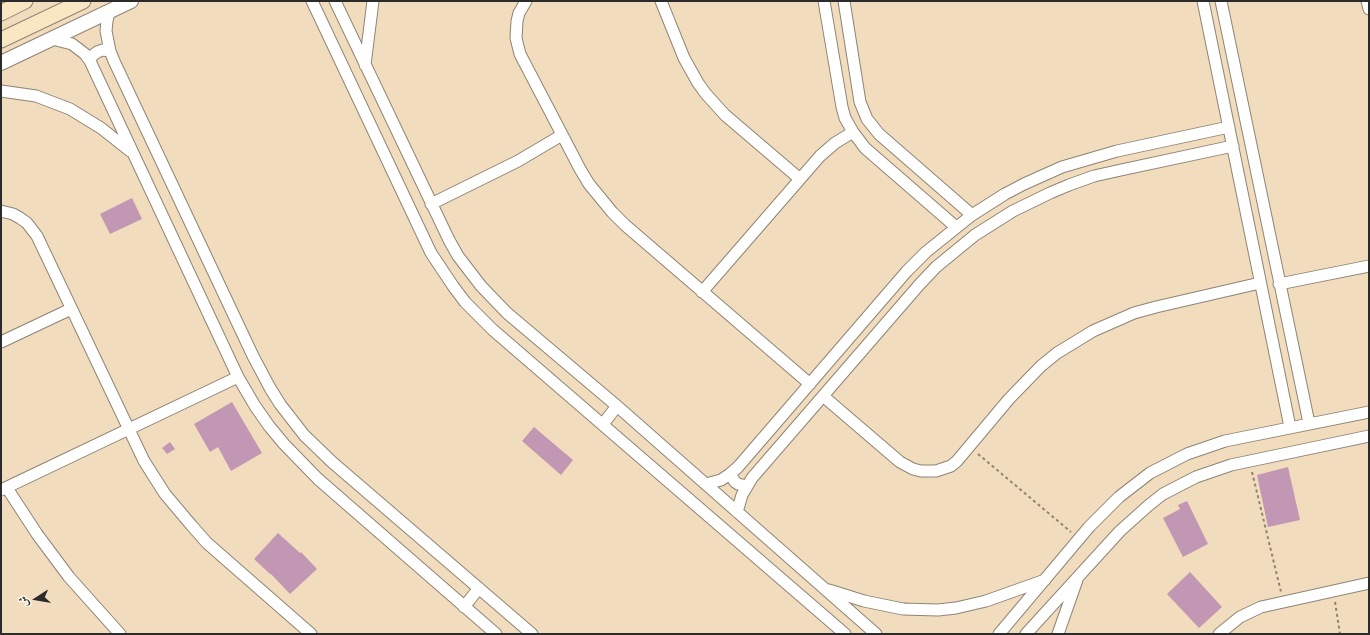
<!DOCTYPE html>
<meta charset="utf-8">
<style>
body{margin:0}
#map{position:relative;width:1370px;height:635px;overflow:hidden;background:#f2dcbe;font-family:"IM FELL French Canon",Amiri,serif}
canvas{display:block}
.frame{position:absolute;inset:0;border:2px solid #2b2b2b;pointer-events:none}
.north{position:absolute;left:16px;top:579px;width:40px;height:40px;-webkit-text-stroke:3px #fbf7ec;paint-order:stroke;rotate:258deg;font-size:11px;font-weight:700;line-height:16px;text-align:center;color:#2b2b2b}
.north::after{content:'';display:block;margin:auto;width:14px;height:18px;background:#2b2b2b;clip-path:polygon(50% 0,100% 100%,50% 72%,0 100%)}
</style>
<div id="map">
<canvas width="1370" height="635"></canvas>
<div class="frame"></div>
<div class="north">ش</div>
</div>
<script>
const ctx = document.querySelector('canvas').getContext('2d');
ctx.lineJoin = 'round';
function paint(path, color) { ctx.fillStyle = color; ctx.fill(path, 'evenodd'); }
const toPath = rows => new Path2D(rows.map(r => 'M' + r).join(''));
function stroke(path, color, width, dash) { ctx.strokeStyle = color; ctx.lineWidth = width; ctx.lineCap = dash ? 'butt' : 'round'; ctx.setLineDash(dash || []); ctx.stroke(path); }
paint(toPath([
 [132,198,142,219,110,234,100,214],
 [232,402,262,453,231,471,218,447,210,452,194,424],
 [534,427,573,460,561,475,522,441],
 [170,442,175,449,167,454,162,448],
 [1288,467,1300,520,1268,527,1257,475],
 [1187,501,1208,544,1183,557,1163,518,1180,509,1178,505],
 [278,533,300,553,301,552,317,569,290,594,271,574,270,574,254,559],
 [1190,572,1222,607,1199,628,1167,594]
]), '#c197b3');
const minor = toPath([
 [312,1,431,253,453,286,465,302,493,330,845,634],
 [335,1,449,240,458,256,481,286,507,313,617,406,876,634],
 [526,1,519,13,517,21,516,38,520,54,580,169,589,184,612,212,625,225,810,384],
 [661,1,684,58,698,83,706,94,725,115,800,179],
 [824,1,842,107,845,118,853,132,865,148,956,227],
 [844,1,860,102,867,119,879,134,972,215],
 [1203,1,1290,427],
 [1221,1,1309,423],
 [1367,1,1369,9],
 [109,12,107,21,106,31,110,51,114,61,253,356,270,388,280,404,304,435,332,462,532,634],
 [52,39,72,44,85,54,90,61,238,377,255,406,269,426,284,444,318,479,496,634],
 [90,61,91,57,97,52,103,50,110,51],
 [365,65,373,1],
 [1,91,36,96,70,109,101,128,130,151],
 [431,204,518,161,562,135],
 [1,211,13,214,20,218,27,223,37,236,144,461,165,494,192,526,207,543,311,634],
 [1279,284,1369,266],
 [702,292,820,156,835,143,853,132],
 [1,342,71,309],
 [823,396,900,462,913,469,921,471,936,471,951,466,957,461,1009,399,1041,366,1057,353,1093,331,1134,313,1156,307,1260,283],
 [603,424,617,406],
 [730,474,735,482,738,484,746,486],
 [706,484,721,480,730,474,738,467,907,271,926,252,972,215,1005,194,1024,184,1062,167,1117,151,1229,127],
 [7,488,37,534,69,577,120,634],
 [1,490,238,377],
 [737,512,742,495,752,478,919,285,936,267,975,235,1013,211,1050,193,1069,185,1094,176,1121,170,1233,146],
 [829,590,864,601,903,609,938,610,956,608,986,601,1045,580],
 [464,607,479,588],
 [999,634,1089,527,1119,497,1150,473,1187,454,1225,441,1369,412],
 [1026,634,1120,531,1149,505,1163,494,1196,477,1231,465,1369,436],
 [1058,634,1077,580],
 [1219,634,1240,617,1261,607,1369,583]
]);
const tertiary = toPath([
 [1,63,131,1]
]);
const secondary = toPath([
 [1,13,25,1],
 [1,40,83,1]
]);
stroke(minor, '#8e8474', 13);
stroke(tertiary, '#8e8474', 16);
stroke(secondary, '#8e8474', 17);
stroke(toPath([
 [978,454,1071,532],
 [1252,472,1281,592],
 [1335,602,1340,634]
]), '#8e8474', 2, [3, 3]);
stroke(minor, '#fff', 11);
stroke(tertiary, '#fff', 14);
stroke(secondary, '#f9e7c3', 15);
</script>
